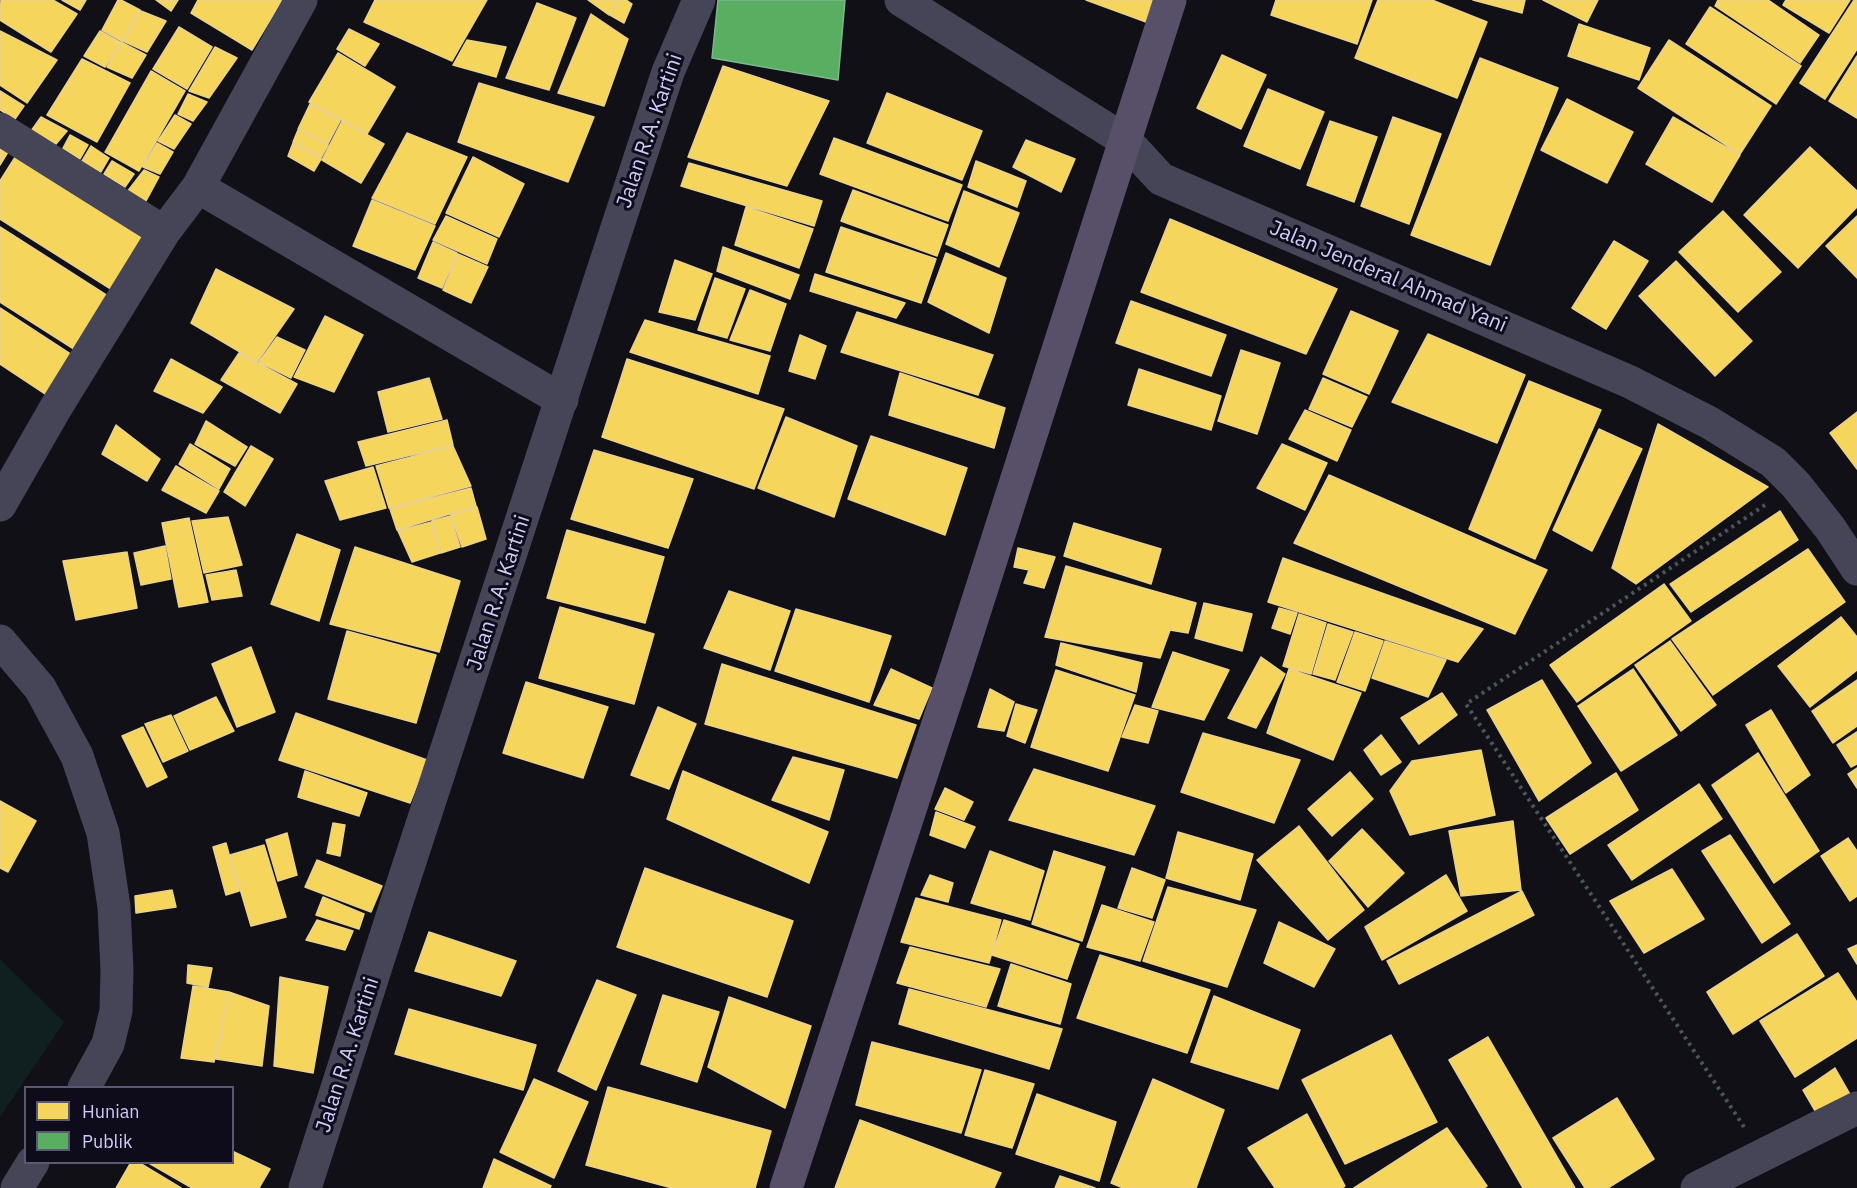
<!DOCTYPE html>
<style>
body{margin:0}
#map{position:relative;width:1857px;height:1188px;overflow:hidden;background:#101016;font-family:"IBM Plex Sans",sans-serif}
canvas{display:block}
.legend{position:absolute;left:24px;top:1086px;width:210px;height:78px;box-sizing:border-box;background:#0e0c1a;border:2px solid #5b5873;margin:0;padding:8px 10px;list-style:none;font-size:18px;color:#cfcbf9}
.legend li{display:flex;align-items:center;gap:12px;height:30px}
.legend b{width:30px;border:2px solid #5b5873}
</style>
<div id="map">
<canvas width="1857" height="1188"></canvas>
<ul class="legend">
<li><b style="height:16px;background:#f6d55c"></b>Hunian</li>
<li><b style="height:16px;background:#5aae61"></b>Publik</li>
</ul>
</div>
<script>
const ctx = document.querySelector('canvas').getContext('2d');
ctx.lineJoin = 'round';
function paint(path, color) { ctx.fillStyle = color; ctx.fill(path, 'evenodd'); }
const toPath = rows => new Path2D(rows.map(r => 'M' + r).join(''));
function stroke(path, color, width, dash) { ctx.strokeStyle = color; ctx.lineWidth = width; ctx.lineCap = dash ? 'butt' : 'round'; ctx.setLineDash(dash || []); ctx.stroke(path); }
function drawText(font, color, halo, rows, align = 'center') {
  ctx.font = font + ' "IBM Plex Sans",sans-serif'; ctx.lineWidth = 6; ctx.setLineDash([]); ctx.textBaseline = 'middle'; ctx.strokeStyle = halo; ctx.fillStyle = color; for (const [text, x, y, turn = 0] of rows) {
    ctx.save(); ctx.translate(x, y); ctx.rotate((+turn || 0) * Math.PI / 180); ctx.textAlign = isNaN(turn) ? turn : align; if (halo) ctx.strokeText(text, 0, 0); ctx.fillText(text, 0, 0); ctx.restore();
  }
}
paint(toPath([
 [0,959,64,1022,0,1117]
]), '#102020');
const homes = toPath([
 [1,0,53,0,77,14,51,52,0,20,1,0],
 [62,0,86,0,80,10,62,0],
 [118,0,121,0,140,10,122,41,102,30,118,0],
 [156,0,178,0,171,11,156,0],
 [198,0,282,0,252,50,191,13,198,0],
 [375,0,487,0,452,61,364,22,375,0],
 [588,0,617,0,609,15,588,0],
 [618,0,626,0,632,4,624,23,610,15,618,0],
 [1086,0,1154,0,1146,22,1086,0],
 [1276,0,1372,0,1357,44,1271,15,1276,0],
 [1378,0,1432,0,1487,22,1457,98,1355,58,1378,0],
 [1473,0,1525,0,1522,13,1473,0],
 [1543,0,1598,0,1587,22,1543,0],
 [1718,0,1768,0,1819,35,1800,63,1715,6,1718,0],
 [1786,0,1850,0,1829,33,1783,5,1786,0],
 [1854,0,1857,0,1857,49,1825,99,1800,83,1854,0],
 [537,3,576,18,549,90,506,78,537,3],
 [1710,7,1801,66,1776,104,1686,44,1710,7],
 [141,11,166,21,147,52,123,41,141,11],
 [591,14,628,39,604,106,558,93,591,14],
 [1579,24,1650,48,1639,80,1568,56,1579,24],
 [179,27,212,47,187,89,153,69,179,27],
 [349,29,379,44,365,66,337,49,349,29],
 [0,31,57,60,27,103,0,85,0,31],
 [100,31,120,42,105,67,84,56,100,31],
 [467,40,506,47,496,77,453,65,467,40],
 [1669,40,1771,106,1740,154,1638,88,1669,40],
 [121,42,146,55,132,78,107,67,121,42],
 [215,47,237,58,209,98,189,91,215,47],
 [338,53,395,87,367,134,309,102,338,53],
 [1222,55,1266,75,1241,129,1197,108,1222,55],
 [1857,56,1857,118,1829,101,1857,56],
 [1480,58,1558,88,1490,265,1411,235,1480,58],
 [82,59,130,83,97,142,47,115,82,59],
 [723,66,829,101,787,186,688,157,723,66],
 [151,71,185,91,139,171,105,152,151,71],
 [479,83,594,117,568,182,458,142,479,83],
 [1268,89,1324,112,1300,169,1244,146,1268,89],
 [0,91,24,106,15,119,0,110,0,91],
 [887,93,982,131,962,180,867,143,887,93],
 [188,94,207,102,193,121,178,114,188,94],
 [1567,99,1633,132,1607,183,1541,150,1567,99],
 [310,104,340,121,328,144,298,129,310,104],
 [175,115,191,124,174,149,158,141,175,115],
 [41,117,67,131,56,144,31,131,41,117],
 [1393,117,1441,134,1409,224,1361,206,1393,117],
 [1673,117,1740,155,1712,202,1646,164,1673,117],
 [342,121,384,144,361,183,322,160,342,121],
 [1330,121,1377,137,1354,202,1307,185,1330,121],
 [298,130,328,145,321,158,293,142,298,130],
 [407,133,467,157,435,224,372,198,407,133],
 [70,135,88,145,80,159,63,148,70,135],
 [834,138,962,185,948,221,820,174,834,138],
 [1026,140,1075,159,1061,192,1013,167,1026,140],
 [0,141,11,147,0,165,0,141],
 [157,143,173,152,160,174,143,167,157,143],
 [293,143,321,159,314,171,288,156,293,143],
 [91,146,109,158,101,172,82,161,91,146],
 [1810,147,1857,191,1857,207,1798,268,1744,215,1810,147],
 [19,151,150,234,114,291,0,219,0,181,19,151],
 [473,157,524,184,499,237,446,213,473,157],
 [112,161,134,174,125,187,104,174,112,161],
 [976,161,1026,181,1017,207,968,187,976,161],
 [689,163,822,201,814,226,681,186,689,163],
 [144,170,159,177,146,201,127,192,144,170],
 [853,190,948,225,937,256,841,221,853,190],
 [964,191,1019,213,999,267,946,244,964,191],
 [372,200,435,226,415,270,353,246,372,200],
 [746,207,813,229,799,268,735,245,746,207],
 [1723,211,1781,272,1738,312,1679,252,1723,211],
 [446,216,497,239,487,264,433,240,446,216],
 [1857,216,1857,278,1826,246,1857,216],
 [1170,219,1337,289,1306,354,1141,292,1170,219],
 [0,227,111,298,77,351,0,302,0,227],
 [841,227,936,259,921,303,826,272,841,227],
 [1614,241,1648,261,1606,329,1572,308,1614,241],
 [433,242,457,253,442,288,418,278,433,242],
 [723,247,799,275,790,299,717,271,723,247],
 [946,253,1006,278,989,333,928,302,946,253],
 [458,254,488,267,471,303,443,290,458,254],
 [675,260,712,274,695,320,659,312,675,260],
 [1676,261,1752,341,1715,376,1639,296,1676,261],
 [216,269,294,309,257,362,191,323,216,269],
 [815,274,905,303,896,318,810,291,815,274],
 [715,278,745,289,727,338,698,330,715,278],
 [750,290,786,304,770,351,730,340,750,290],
 [1131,301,1226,335,1211,376,1116,343,1131,301],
 [0,308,75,357,48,396,0,364,0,308],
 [1351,311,1398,331,1369,394,1323,374,1351,311],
 [857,312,993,355,978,395,841,352,857,312],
 [325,316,363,335,334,392,294,377,325,316],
 [645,320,770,356,758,394,630,352,645,320],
 [1428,334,1525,375,1497,443,1392,402,1428,334],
 [800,335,826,346,815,379,789,371,800,335],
 [277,337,305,350,291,378,259,362,277,337],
 [1241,350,1280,363,1257,434,1218,421,1241,350],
 [239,353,297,384,280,413,221,380,239,353],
 [171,359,222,387,203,413,154,391,171,359],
 [627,359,784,409,754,489,602,437,627,359],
 [1139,369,1221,396,1211,430,1128,405,1139,369],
 [900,373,1005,408,994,448,889,415,900,373],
 [429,378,442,419,388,432,378,392,429,378],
 [1323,378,1367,397,1352,427,1309,409,1323,378],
 [1529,381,1601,410,1535,559,1469,529,1529,381],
 [1305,410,1351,430,1337,461,1289,439,1305,410],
 [1857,412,1857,469,1830,433,1857,412],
 [786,417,857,446,834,517,758,488,786,417],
 [447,420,453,445,366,466,358,442,447,420],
 [206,421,247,447,235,466,195,444,206,421],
 [1658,424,1768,487,1636,584,1612,568,1658,424],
 [116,425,160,459,147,481,102,454,116,425],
 [1599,429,1642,449,1592,551,1553,530,1599,429],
 [871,436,967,468,945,535,848,499,871,436],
 [190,444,230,469,219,489,179,464,190,444],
 [1282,444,1327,463,1305,510,1257,488,1282,444],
 [251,446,273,459,245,506,224,492,251,446],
 [453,446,471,486,389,508,376,466,453,446],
 [594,450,693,479,668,548,571,519,594,450],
 [176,466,219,491,206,513,162,490,176,466],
 [373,467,386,508,340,520,325,481,373,467],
 [1329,475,1547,570,1515,634,1294,543,1329,475],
 [471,488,476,506,397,530,390,509,471,488],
 [477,507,486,539,462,547,451,515,477,507],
 [1780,511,1798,540,1691,612,1670,584,1780,511],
 [450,516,460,547,441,553,432,521,450,516],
 [228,517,242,565,204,573,192,521,228,517],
 [189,518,208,602,179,607,162,523,189,518],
 [431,522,440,553,412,562,398,531,431,522],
 [1074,523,1161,549,1151,584,1064,556,1074,523],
 [567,530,664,557,645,623,547,598,567,530],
 [297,534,340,550,319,621,271,604,297,534],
 [165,546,171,579,141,585,134,553,165,546],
 [355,547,460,581,439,652,330,624,355,547],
 [1018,548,1055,557,1044,588,1024,583,1029,570,1014,567,1018,548],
 [1808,549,1845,602,1713,695,1672,639,1808,549],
 [127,552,137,608,76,620,63,561,127,552],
 [1283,558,1483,629,1458,662,1268,602,1283,558],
 [1066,566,1196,603,1188,633,1170,630,1160,658,1045,637,1066,566],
 [236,570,242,596,212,600,206,575,236,570],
 [1664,584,1691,621,1577,702,1550,665,1664,584],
 [729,591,790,611,770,670,704,648,729,591],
 [1204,603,1252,614,1242,651,1195,638,1204,603],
 [560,607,654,634,634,704,539,678,560,607],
 [1279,608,1297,613,1290,634,1272,628,1279,608],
 [796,609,891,636,869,702,775,671,796,609],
 [1299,614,1326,623,1311,674,1283,666,1299,614],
 [1841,617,1857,637,1857,670,1810,707,1778,666,1841,617],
 [1328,624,1353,632,1335,680,1313,674,1328,624],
 [347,631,436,655,416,723,328,699,347,631],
 [1355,632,1383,641,1365,691,1337,682,1355,632],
 [1385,641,1446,660,1428,697,1372,678,1385,641],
 [1670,641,1716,705,1681,731,1635,665,1670,641],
 [1061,643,1142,663,1136,692,1056,665,1061,643],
 [251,647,275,712,237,727,212,664,251,647],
 [1173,652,1229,670,1204,720,1152,707,1173,652],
 [1261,657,1285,674,1256,728,1228,718,1261,657],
 [722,664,916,725,897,778,705,724,722,664],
 [891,669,932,688,919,719,874,705,891,669],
 [1289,669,1361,693,1333,760,1267,733,1289,669],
 [1633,669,1677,735,1621,771,1578,706,1633,669],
 [1056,670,1135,695,1108,771,1031,747,1056,670],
 [1542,680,1591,763,1539,801,1487,710,1542,680],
 [1857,680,1857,726,1833,743,1812,711,1857,680],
 [526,682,608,707,583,778,503,753,526,682],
 [990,689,1014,702,1004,731,978,727,990,689],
 [1442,693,1457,715,1419,744,1401,718,1442,693],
 [216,697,234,731,190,750,174,716,216,697],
 [1016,704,1037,710,1025,743,1007,736,1016,704],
 [1135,705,1158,711,1148,743,1122,737,1135,705],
 [658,707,696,724,669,789,631,775,658,707],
 [1771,710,1810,775,1786,793,1746,725,1771,710],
 [296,713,427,760,410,803,279,760,296,713],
 [171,715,188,751,163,762,145,724,171,715],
 [143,727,167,777,147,787,122,736,143,727],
 [1857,732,1857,764,1851,767,1837,745,1857,732],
 [1203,733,1300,760,1274,823,1181,792,1203,733],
 [1381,735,1401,762,1381,775,1364,750,1381,735],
 [1481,750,1495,815,1410,835,1390,791,1412,761,1481,750],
 [1758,753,1819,851,1774,883,1712,785,1758,753],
 [793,757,844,770,829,820,772,800,793,757],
 [1857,768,1857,788,1848,774,1857,768],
 [1034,769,1155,806,1134,855,1009,820,1034,769],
 [305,771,367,793,359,816,298,797,305,771],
 [683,771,828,832,809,883,667,819,683,771],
 [1350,772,1373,799,1332,836,1308,809,1350,772],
 [1616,773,1638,810,1570,854,1546,818,1616,773],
 [1699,784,1722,819,1632,880,1608,845,1699,784],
 [945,788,973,802,964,820,935,809,945,788],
 [0,801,36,821,8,872,0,868,0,801],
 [936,812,975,827,965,848,930,835,936,812],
 [1513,821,1521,890,1461,896,1449,831,1513,821],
 [333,823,345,825,340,856,327,853,333,823],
 [1299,826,1364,910,1328,940,1257,860,1299,826],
 [1362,829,1404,873,1368,907,1329,861,1362,829],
 [1178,832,1253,854,1240,900,1166,878,1178,832],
 [287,833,297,875,278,881,266,840,287,833],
 [1730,835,1790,924,1762,943,1702,851,1730,835],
 [1848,838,1857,851,1857,896,1850,901,1821,856,1848,838],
 [226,843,239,891,226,895,213,847,226,843],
 [264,845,286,917,251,926,230,855,264,845],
 [990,851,1044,871,1030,920,971,903,990,851],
 [1054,851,1105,867,1082,941,1032,924,1054,851],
 [317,860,382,886,371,912,305,887,317,860],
 [645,868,793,921,767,997,617,947,645,868],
 [1132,868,1165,880,1152,918,1118,908,1132,868],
 [1672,869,1704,919,1644,953,1610,901,1672,869],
 [930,875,953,883,948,902,921,895,930,875],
 [1446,875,1467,911,1382,960,1365,927,1446,875],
 [1168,887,1256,910,1227,987,1143,961,1168,887],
 [172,890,176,907,136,913,135,896,172,890],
 [1522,891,1534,915,1399,984,1387,961,1522,891],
 [323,897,364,914,359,929,316,915,323,897],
 [916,898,1001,920,989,963,901,942,916,898],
 [1102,905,1154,922,1140,961,1087,947,1102,905],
 [317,920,353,931,345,950,306,940,317,920],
 [1004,920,1079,944,1067,979,992,955,1004,920],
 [1279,922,1335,949,1314,987,1264,963,1279,922],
 [429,932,516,961,501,996,415,971,429,932],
 [1797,934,1824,976,1733,1034,1707,992,1797,934],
 [1857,945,1857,964,1848,949,1857,945],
 [910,947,1000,969,986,1007,897,983,910,947],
 [1100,955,1210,990,1187,1053,1077,1018,1100,955],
 [1011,964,1071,984,1060,1024,998,1006,1011,964],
 [188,965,212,968,208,987,187,983,188,965],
 [1838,973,1857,1002,1857,1038,1795,1077,1760,1021,1838,973],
 [280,977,328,987,313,1073,274,1066,280,977],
 [597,980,636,995,596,1090,558,1071,597,980],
 [193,986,229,992,214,1062,181,1058,193,986],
 [909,989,1062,1029,1049,1069,899,1024,909,989],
 [229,992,269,1006,262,1066,216,1059,229,992],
 [663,995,719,1012,697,1082,641,1064,663,995],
 [1214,996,1300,1030,1278,1089,1191,1062,1214,996],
 [729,997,811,1026,785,1108,708,1067,729,997],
 [409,1009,536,1045,523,1090,395,1054,409,1009],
 [1391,1035,1437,1122,1345,1164,1302,1080,1391,1035],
 [1488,1037,1575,1188,1523,1188,1449,1060,1488,1037],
 [872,1042,981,1070,961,1133,856,1105,872,1042],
 [1835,1068,1851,1096,1817,1114,1803,1090,1835,1068],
 [985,1070,1034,1084,1012,1148,965,1135,985,1070],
 [534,1079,588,1102,554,1178,500,1152,534,1079],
 [1153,1079,1224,1110,1196,1188,1123,1188,1111,1183,1153,1079],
 [608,1087,771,1131,755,1188,672,1188,586,1165,608,1087],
 [1037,1094,1116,1122,1099,1181,1016,1154,1037,1094],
 [1617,1098,1654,1159,1608,1188,1585,1188,1553,1138,1617,1098],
 [1307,1114,1345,1186,1342,1188,1275,1188,1248,1148,1307,1114],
 [860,1120,1001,1173,994,1188,835,1188,860,1120],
 [1447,1128,1487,1186,1484,1188,1354,1188,1447,1128],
 [232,1151,270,1169,259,1188,192,1188,147,1162,232,1162,232,1151],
 [494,1159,551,1186,550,1188,483,1188,494,1159],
 [131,1162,138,1162,181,1188,116,1188,131,1162],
 [1060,1176,1095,1188,1055,1188,1060,1176]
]);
paint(homes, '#f6d55c');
stroke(homes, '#ead28b', 1.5);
const public = toPath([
 [718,0,845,0,838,80,712,58,718,0]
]);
paint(public, '#5aae61');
stroke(public, '#7db78f', 1.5);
stroke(toPath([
 [1744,1127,1466,704,1765,505]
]), '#48545e', 4, [3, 4.5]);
stroke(toPath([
 [901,0,1126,141,1161,179,1630,382,1710,423,1773,462,1796,485,1830,528,1857,569],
 [0,129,164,232],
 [198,187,562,400],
 [0,505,55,409,164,232,198,187,301,0],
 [0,641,40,688,77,756,103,833,114,907,117,970,116,1011,108,1044,84,1088],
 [17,1188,33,1162],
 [305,1188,399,895,668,72,699,0],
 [1697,1188,1857,1108]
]), '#464557', 33);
stroke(toPath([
 [786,1188,957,666,1170,0]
]), '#584f68', 33);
drawText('21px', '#cfcbf9', '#0e0c1a', [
 ["Jalan R.A. Kartini",650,131,-71],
 ["Jalan Jenderal Ahmad Yani",1388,277,23],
 ["Jalan R.A. Kartini",499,593,-72],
 ["Jalan R.A. Kartini",348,1055,-72]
]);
</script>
